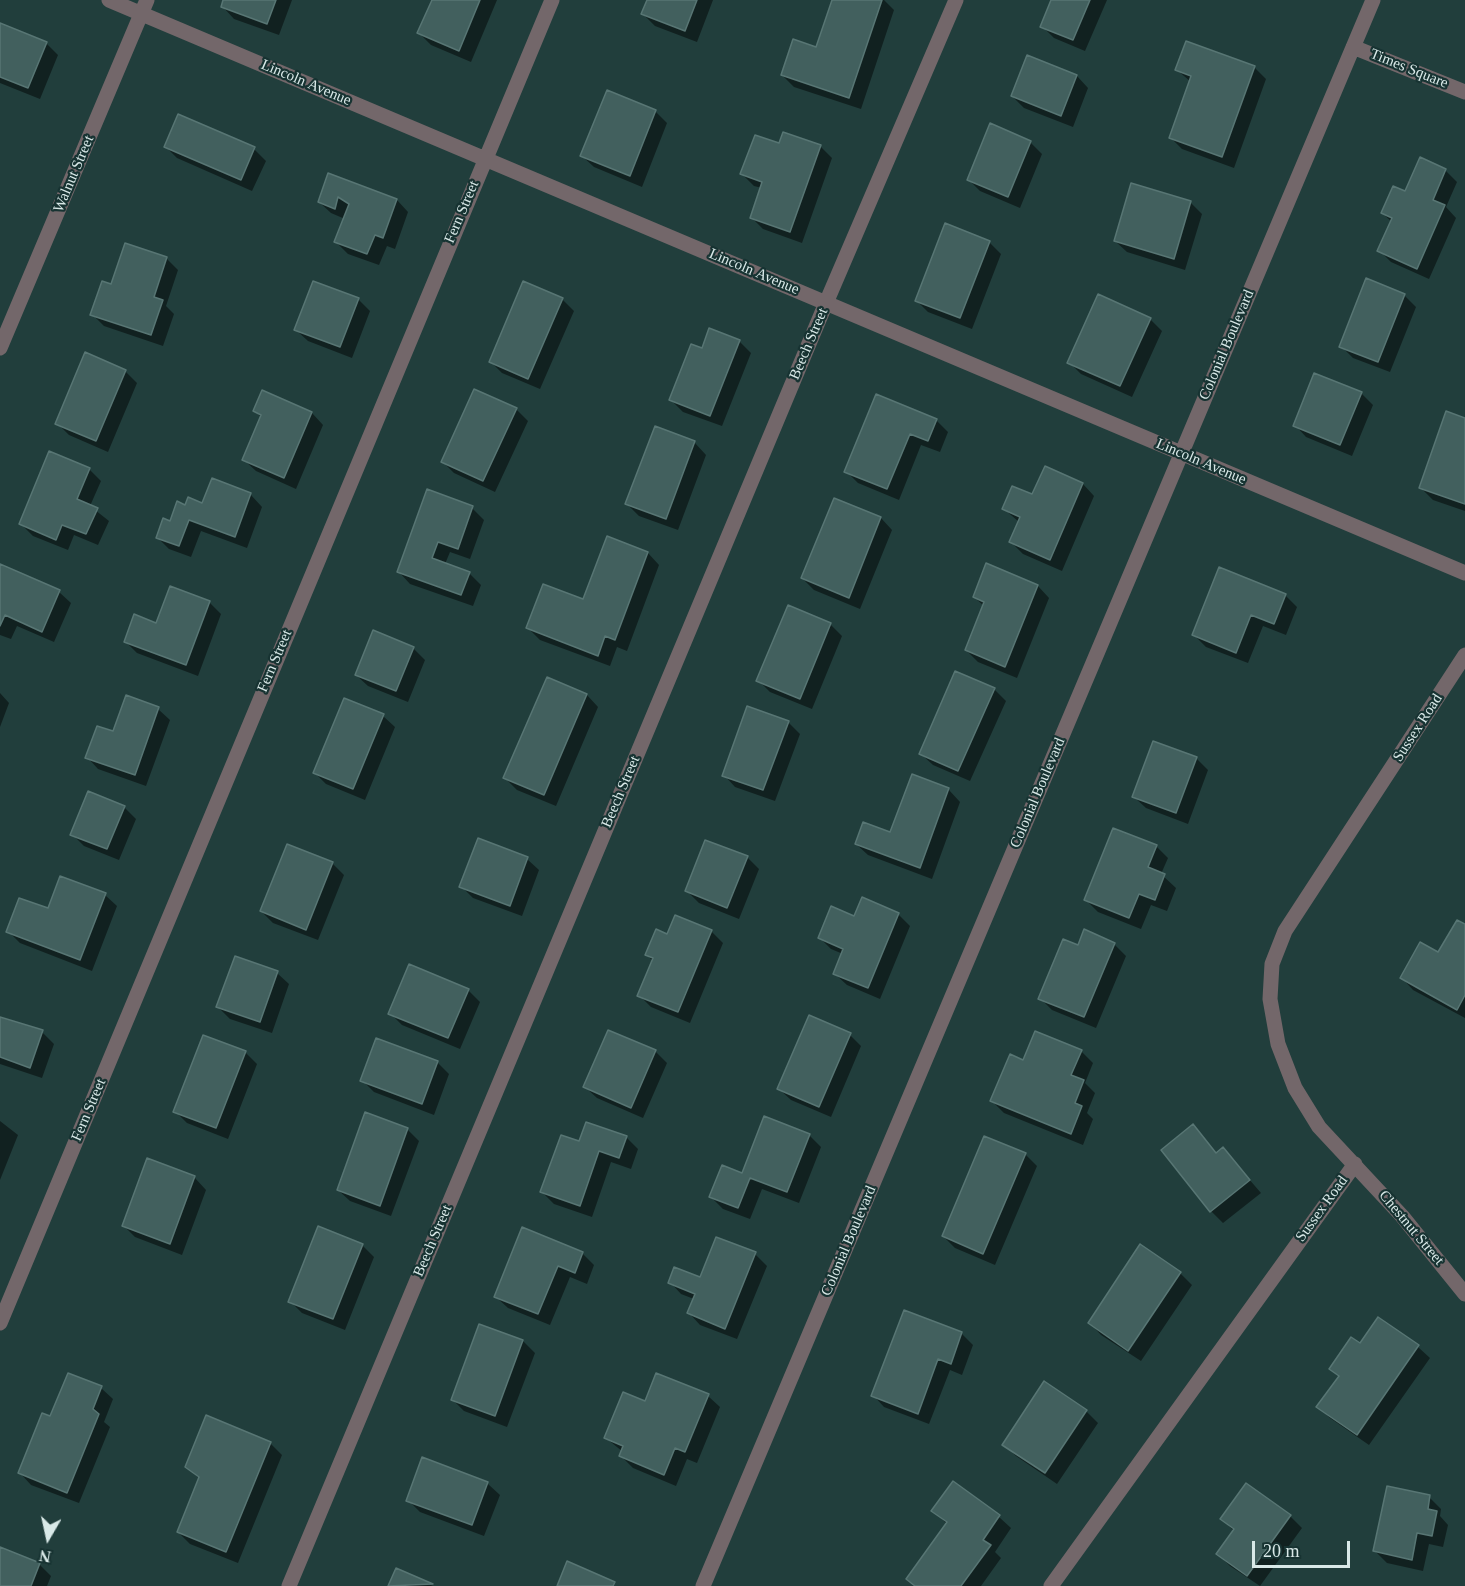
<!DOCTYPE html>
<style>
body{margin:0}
#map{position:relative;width:1465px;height:1586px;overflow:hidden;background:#213e3c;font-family:Georgia,serif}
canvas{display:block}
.north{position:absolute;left:18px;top:1508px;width:60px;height:60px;-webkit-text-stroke:4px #173332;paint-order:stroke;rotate:189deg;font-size:16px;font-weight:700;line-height:24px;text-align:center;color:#d9e9e8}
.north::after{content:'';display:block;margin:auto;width:21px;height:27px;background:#d9e9e8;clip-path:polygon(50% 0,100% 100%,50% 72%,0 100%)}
.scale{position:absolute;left:1252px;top:1541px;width:98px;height:27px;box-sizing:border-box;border:3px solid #d9e9e8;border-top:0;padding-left:8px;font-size:18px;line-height:21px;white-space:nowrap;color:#d9e9e8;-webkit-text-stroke:4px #173332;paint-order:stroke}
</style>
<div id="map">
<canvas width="1465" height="1586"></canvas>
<div class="north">N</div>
<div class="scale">20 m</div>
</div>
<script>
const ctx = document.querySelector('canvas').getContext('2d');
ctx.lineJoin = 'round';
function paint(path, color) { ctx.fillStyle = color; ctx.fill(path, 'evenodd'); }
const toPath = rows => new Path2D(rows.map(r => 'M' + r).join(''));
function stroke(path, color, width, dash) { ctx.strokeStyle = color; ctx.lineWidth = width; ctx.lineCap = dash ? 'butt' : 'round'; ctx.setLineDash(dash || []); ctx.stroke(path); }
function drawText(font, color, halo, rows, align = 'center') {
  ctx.font = font + ' Georgia,serif'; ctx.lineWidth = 4.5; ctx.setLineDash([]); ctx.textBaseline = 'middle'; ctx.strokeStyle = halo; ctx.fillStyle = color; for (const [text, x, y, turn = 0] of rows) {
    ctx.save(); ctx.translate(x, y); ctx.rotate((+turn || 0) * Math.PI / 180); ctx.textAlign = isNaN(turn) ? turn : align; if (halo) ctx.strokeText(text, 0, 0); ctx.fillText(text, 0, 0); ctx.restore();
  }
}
paint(toPath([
 [225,0,292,0,279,35,234,19,223,7],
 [433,0,497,0,471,62,431,45,419,33],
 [648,0,713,0,697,42,655,26,643,14],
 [833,0,884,0,894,10,861,109,794,87,782,75,817,49],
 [1053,0,1107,0,1085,51,1054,38,1042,26],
 [0,24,46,43,58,55,40,99,0,83],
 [1187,43,1255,68,1266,79,1234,168,1182,149,1171,138,1191,82,1177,70],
 [1028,57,1077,76,1088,88,1073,127,1024,108,1012,96],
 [655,111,667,123,642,187,594,167,582,156],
 [784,134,820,146,832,158,802,243,763,229,751,217,762,188,754,186,742,174,779,145],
 [1030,142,1042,154,1020,208,980,191,968,179],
 [165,146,254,149,266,161,252,191,177,158],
 [1445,170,1457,182,1446,207,1456,218,1429,279,1391,262,1379,250,1392,222,1382,213,1405,193],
 [329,175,397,200,408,212,395,249,387,246,379,265,348,254,336,242,345,219,331,213,319,202],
 [1190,202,1202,214,1185,270,1127,252,1115,241],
 [989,242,1001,254,972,329,928,312,917,301],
 [166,258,178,270,166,306,174,314,163,346,104,326,92,314],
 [1404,295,1416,307,1390,372,1353,358,1341,346],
 [358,299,370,311,352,358,308,341,296,330],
 [562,299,574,311,540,389,502,373,490,361],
 [1150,319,1162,331,1132,397,1081,374,1069,362],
 [739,341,751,353,722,426,683,412,671,400],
 [125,371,137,383,108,452,69,435,57,423],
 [1361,393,1373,405,1352,456,1306,437,1295,425],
 [877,396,936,420,948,432,940,452,921,445,899,500,858,483,846,471],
 [516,409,528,421,495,492,454,473,442,461],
 [255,411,312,413,323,425,296,489,256,471,244,460,262,418],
 [1465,419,1465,511,1433,500,1421,488],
 [656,428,695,443,706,455,678,530,639,516,627,504],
 [1045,468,1083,484,1094,496,1062,571,1023,554,1011,542,1019,522,1004,509,1033,496],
 [89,469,101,481,90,506,109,521,98,545,74,535,68,550,33,536,21,524],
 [213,480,251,495,262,507,247,548,201,531,191,557,169,549,157,537,186,507,203,505],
 [835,500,881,518,892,530,860,609,814,590,802,578],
 [472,508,484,520,470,559,450,552,445,564,469,573,481,585,473,606,410,584,399,572],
 [648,553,659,565,627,651,617,647,610,666,540,640,528,628,584,601],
 [987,565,1038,586,1049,598,1017,678,978,662,966,650,984,606,974,597],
 [0,566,59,592,71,603,54,642,17,626,11,639,0,635],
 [1285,595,1297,607,1286,635,1263,626,1248,663,1206,647,1194,635],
 [209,602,221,614,198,676,137,653,125,641],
 [830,624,842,636,812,709,770,692,758,680],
 [413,648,425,660,408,702,368,686,356,675],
 [548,679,587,695,598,707,556,806,517,790,505,778],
 [994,689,1006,701,970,781,933,765,921,754],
 [0,693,9,703,0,727],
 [345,699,383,716,395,727,365,800,326,784,315,773],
 [158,709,170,720,146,786,98,769,87,757,114,733],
 [788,722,800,734,775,801,735,787,724,775],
 [1196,758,1208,770,1188,824,1146,808,1134,797],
 [912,776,949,790,960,802,932,879,868,855,856,844,891,834],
 [124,807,136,819,119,860,84,846,72,834],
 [287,846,332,863,344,875,318,940,273,923,261,911],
 [1156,846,1168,858,1161,874,1176,888,1167,911,1151,905,1141,929,1098,912,1086,900],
 [747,857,759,869,739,919,699,903,687,891],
 [527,859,539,870,522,916,473,898,461,886],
 [105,895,117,906,92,971,20,943,8,931,48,910],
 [898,914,910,926,880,999,847,985,835,974,843,954,831,949,819,937],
 [1465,926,1465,1018,1413,990,1402,978,1439,954],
 [711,931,723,943,690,1023,651,1007,639,995,653,961,647,955],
 [1114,944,1126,956,1096,1028,1052,1010,1040,998,1079,947],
 [277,973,289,984,272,1033,230,1019,218,1007],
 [468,990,480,1002,460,1049,402,1025,390,1013],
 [0,1018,42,1032,54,1044,42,1078,0,1064],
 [850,1035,861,1046,831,1117,791,1100,779,1089],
 [655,1051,667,1063,643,1118,597,1098,585,1087],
 [1081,1051,1093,1063,1085,1083,1095,1093,1087,1113,1093,1119,1083,1145,1004,1113,992,1101,1024,1062],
 [245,1052,257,1064,228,1139,187,1123,175,1111],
 [437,1062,449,1074,434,1115,374,1092,362,1080],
 [0,1121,18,1135,0,1180],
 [1193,1126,1217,1154,1223,1149,1261,1193,1223,1223,1211,1211],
 [407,1129,419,1141,391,1216,350,1201,338,1190],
 [809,1135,821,1147,799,1203,762,1189,750,1219,723,1209,711,1197],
 [626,1137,638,1149,631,1169,611,1162,592,1217,554,1204,542,1192,580,1143],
 [1025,1154,1037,1166,995,1265,955,1248,943,1236],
 [148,1160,195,1178,206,1190,182,1255,135,1237,123,1225],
 [362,1245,374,1257,345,1330,302,1313,290,1301],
 [1141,1247,1180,1273,1192,1285,1141,1361,1101,1335,1090,1323],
 [582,1253,594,1265,587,1284,570,1277,550,1325,508,1308,496,1297],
 [755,1254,767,1266,737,1339,700,1325,689,1313,694,1299,681,1294,670,1282,700,1279],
 [1378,1319,1418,1347,1430,1358,1369,1445,1330,1418,1318,1407,1340,1377,1331,1368,1360,1345],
 [480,1326,523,1341,535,1353,507,1427,464,1411,452,1399],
 [961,1333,973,1345,962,1375,950,1370,929,1424,884,1407,873,1395],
 [101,1388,113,1399,104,1422,110,1427,79,1503,31,1485,20,1473,51,1418],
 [708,1396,720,1407,697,1463,687,1459,676,1486,633,1468,621,1456,623,1452,606,1438,646,1403],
 [1086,1411,1098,1423,1057,1484,1016,1456,1004,1444],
 [270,1443,282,1455,238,1563,190,1544,178,1532,200,1479,186,1466],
 [423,1459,488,1484,500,1495,484,1536,420,1512,408,1500],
 [953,1484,999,1517,1011,1528,995,1552,1001,1558,981,1586,915,1586,908,1579,947,1524,933,1510],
 [1429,1497,1441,1509,1440,1516,1448,1525,1443,1547,1429,1544,1423,1571,1387,1563,1375,1551],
 [1290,1516,1302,1528,1260,1586,1230,1566,1218,1554,1234,1531,1222,1519],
 [0,1549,39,1564,51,1576,47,1586,0,1586],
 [396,1570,433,1586,389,1586]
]), '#0007');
const building = toPath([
 [223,0,276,0,267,24,221,7,223,0],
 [432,0,480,0,459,51,417,33,432,0],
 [647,0,697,0,685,31,641,14,647,0],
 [832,0,882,0,849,98,781,75,793,39,816,47,832,0],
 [1051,0,1090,0,1073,40,1040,27,1051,0],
 [0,23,47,42,28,88,0,77,0,23],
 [1186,41,1255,66,1222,157,1169,138,1191,76,1175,70,1186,41],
 [1027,55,1077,75,1061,116,1011,96,1027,55],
 [607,90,656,110,630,176,580,156,607,90],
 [178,114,255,147,241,180,164,147,178,114],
 [990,123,1031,141,1008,197,967,180,990,123],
 [783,132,821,145,790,232,750,218,762,182,740,174,755,135,779,143,783,132],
 [1420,157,1446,169,1433,200,1445,205,1417,269,1377,251,1392,218,1381,213,1393,186,1405,191,1420,157],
 [328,173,397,199,383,238,375,235,367,254,334,242,349,204,338,197,335,209,318,202,328,173],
 [1131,183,1191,201,1174,259,1114,241,1131,183],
 [945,223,990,241,960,318,915,301,945,223],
 [125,243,167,257,154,297,163,300,151,335,90,315,102,281,111,284,125,243],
 [1366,278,1405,294,1378,362,1339,347,1366,278],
 [313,281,359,298,340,347,294,330,313,281],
 [523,281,563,298,528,379,489,362,523,281],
 [1098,294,1151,318,1120,386,1067,363,1098,294],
 [709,328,740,340,710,416,669,400,691,344,702,348,709,328],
 [85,352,126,370,96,441,55,424,85,352],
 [1314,373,1362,392,1340,445,1293,426,1314,373],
 [474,389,517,408,483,481,441,462,474,389],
 [262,390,312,412,284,478,242,460,261,415,253,411,262,390],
 [876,394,937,419,928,441,910,434,887,489,844,472,876,394],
 [1446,411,1465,418,1465,504,1419,488,1446,411],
 [655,426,695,441,666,519,625,504,655,426],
 [49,451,90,468,77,499,98,508,86,534,62,525,56,540,19,524,49,451],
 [1045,466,1083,483,1050,560,1009,542,1020,517,1002,509,1012,486,1032,494,1045,466],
 [212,478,251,493,235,537,189,520,179,546,156,538,163,518,170,521,177,501,185,505,188,497,202,503,212,478],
 [427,489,473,506,458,549,438,542,432,558,470,572,461,595,397,572,427,489],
 [834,498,881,517,849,598,801,578,834,498],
 [607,536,648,552,615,640,605,636,598,656,526,628,543,584,583,599,607,536],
 [986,563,1038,585,1005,667,965,650,984,602,973,597,986,563],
 [0,564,60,590,42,632,5,615,0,626,0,564],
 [1219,567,1286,594,1274,624,1251,615,1236,653,1192,635,1219,567],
 [170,586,210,601,186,665,124,642,134,614,156,623,170,586],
 [788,605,831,623,800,699,756,681,788,605],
 [373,630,414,647,396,691,355,675,373,630],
 [955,671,995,688,958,771,919,754,955,671],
 [547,677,587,694,544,795,503,778,547,677],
 [126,695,159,707,135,775,85,758,97,726,113,731,126,695],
 [344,698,384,714,353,789,313,773,344,698],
 [747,706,789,721,763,790,722,776,747,706],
 [1153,741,1197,757,1176,813,1132,797,1153,741],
 [912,774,949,788,920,868,855,844,863,822,890,832,912,774],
 [88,791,125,806,107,849,70,835,88,791],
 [1113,828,1157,845,1148,867,1165,874,1155,900,1139,894,1129,918,1084,900,1113,828],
 [478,838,528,857,510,906,459,887,478,838],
 [705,840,748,856,727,908,685,891,705,840],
 [287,844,333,862,306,930,260,911,287,844],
 [60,876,106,893,80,960,6,932,19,898,48,908,60,876],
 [862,897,899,913,868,988,833,974,843,949,818,938,831,906,854,916,862,897],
 [675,915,712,930,678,1012,637,996,653,958,645,955,656,929,667,934,675,915],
 [1457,920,1465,924,1465,995,1457,1010,1400,978,1420,942,1438,952,1457,920],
 [1084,929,1115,943,1084,1017,1038,999,1063,939,1078,945,1084,929],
 [235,956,278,971,260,1022,216,1007,235,956],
 [409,964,469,989,448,1038,388,1014,409,964],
 [809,1015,851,1033,819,1107,777,1089,809,1015],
 [0,1017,43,1030,30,1068,0,1057,0,1017],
 [608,1030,656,1050,631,1108,583,1087,608,1030],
 [1035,1031,1082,1050,1071,1075,1084,1080,1075,1103,1082,1106,1071,1134,990,1101,1010,1054,1023,1060,1035,1031],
 [203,1035,246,1051,216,1128,173,1112,203,1035],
 [376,1038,438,1061,422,1104,360,1081,376,1038],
 [365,1112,408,1128,380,1206,337,1190,365,1112],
 [764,1116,810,1134,787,1192,750,1178,738,1208,709,1197,722,1165,742,1173,764,1116],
 [586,1122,627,1136,619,1158,599,1151,580,1206,540,1192,561,1135,579,1141,586,1122],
 [1193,1124,1216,1153,1223,1147,1250,1180,1210,1212,1161,1150,1193,1124],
 [984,1136,1026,1153,983,1254,942,1236,984,1136],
 [147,1158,195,1176,170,1244,122,1226,147,1158],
 [318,1226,363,1244,333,1319,288,1302,318,1226],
 [522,1227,583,1252,575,1273,558,1266,538,1314,494,1297,522,1227],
 [716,1237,756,1252,725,1329,687,1313,695,1294,668,1283,674,1267,700,1277,716,1237],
 [1140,1244,1181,1272,1128,1351,1088,1323,1140,1244],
 [904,1310,962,1332,951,1364,938,1359,918,1414,871,1396,904,1310],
 [1378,1317,1419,1345,1357,1435,1316,1407,1339,1376,1329,1369,1351,1337,1360,1343,1378,1317],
 [479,1324,523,1340,495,1416,451,1400,479,1324],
 [68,1373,102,1386,93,1409,99,1414,67,1493,18,1473,42,1413,50,1416,68,1373],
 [656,1373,709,1394,685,1452,675,1448,664,1475,619,1456,623,1446,604,1438,623,1392,645,1401,656,1373],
 [1044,1381,1087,1410,1045,1473,1002,1445,1044,1381],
 [206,1415,271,1442,226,1552,177,1532,199,1477,185,1467,206,1415],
 [422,1457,488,1482,472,1525,406,1501,422,1457],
 [953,1481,1000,1515,983,1540,991,1545,961,1586,915,1586,906,1579,947,1522,931,1511,953,1481],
 [1246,1483,1291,1515,1247,1576,1216,1554,1234,1529,1220,1519,1246,1483],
 [1387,1486,1430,1495,1428,1509,1437,1511,1432,1536,1417,1533,1412,1560,1373,1551,1387,1486],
 [0,1547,40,1563,31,1586,0,1586,0,1547],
 [567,1561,615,1582,613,1586,557,1586,567,1561],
 [396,1568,433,1584,388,1586,396,1568]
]);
paint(building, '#42605e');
stroke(building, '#587674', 1.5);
stroke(toPath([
 [109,0,1465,573],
 [1353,47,1465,92],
 [0,348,147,0],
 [1465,655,1285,931,1272,964,1270,999,1278,1044,1295,1088,1319,1127,1402,1216,1465,1294],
 [0,1323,552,0],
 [289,1586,826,303,956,0],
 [703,1586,1373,0],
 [1051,1586,1355,1164]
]), '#73676a', 15);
drawText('15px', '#d9e9e8', '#173332', [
 ["Times Square",1409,69,22],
 ["Lincoln Avenue",306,83,23],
 ["Walnut Street",74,174,-67],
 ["Fern Street",462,212,-67],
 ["Lincoln Avenue",754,272,23],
 ["Beech Street",809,344,-67],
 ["Colonial Boulevard",1227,345,-67],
 ["Lincoln Avenue",1201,462,23],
 ["Fern Street",275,661,-67],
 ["Sussex Road",1418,728,-57],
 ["Beech Street",621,792,-67],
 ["Colonial Boulevard",1038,793,-67],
 ["Fern Street",89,1110,-67],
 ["Sussex Road",1322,1209,-54],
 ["Chestnut Street",1411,1228,50],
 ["Beech Street",433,1241,-67],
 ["Colonial Boulevard",849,1241,-67]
]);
</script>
